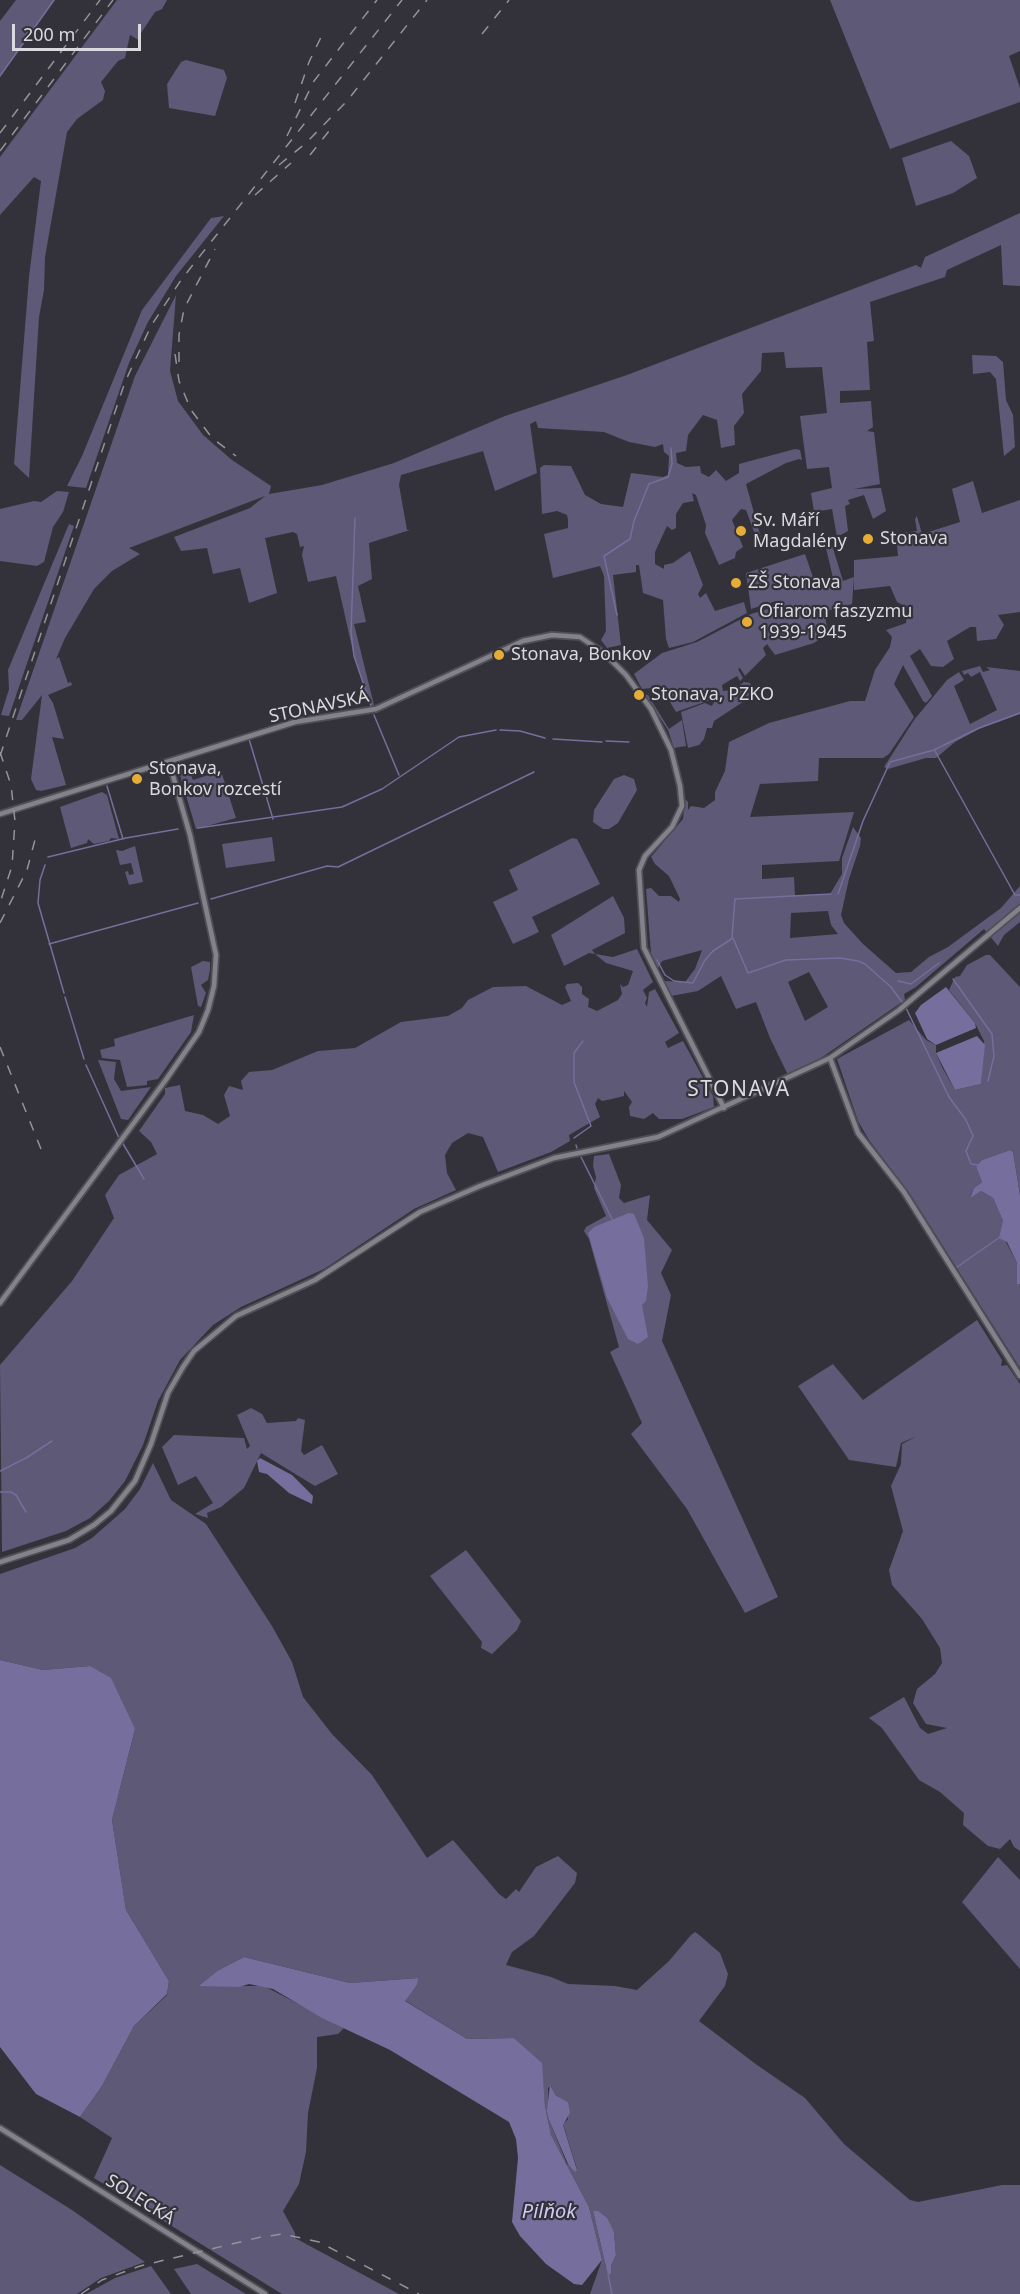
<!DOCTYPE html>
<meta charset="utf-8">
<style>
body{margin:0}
#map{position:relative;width:1020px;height:2294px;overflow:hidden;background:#33323a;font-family:"Noto Sans",sans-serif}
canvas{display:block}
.scale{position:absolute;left:12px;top:24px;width:129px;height:27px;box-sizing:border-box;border:3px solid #dad9de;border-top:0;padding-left:8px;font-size:18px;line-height:21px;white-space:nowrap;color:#dad9de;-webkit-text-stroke:4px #33323a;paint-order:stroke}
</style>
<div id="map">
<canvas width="1020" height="2294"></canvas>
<div class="scale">200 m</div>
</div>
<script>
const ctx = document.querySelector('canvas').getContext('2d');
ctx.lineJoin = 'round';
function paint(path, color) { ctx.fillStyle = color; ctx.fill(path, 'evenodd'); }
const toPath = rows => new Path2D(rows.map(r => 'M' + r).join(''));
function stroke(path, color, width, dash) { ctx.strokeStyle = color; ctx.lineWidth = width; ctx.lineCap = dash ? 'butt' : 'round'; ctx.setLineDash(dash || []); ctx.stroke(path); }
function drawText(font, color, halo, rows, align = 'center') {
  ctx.font = font + ' "Noto Sans",sans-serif'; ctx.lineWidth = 4.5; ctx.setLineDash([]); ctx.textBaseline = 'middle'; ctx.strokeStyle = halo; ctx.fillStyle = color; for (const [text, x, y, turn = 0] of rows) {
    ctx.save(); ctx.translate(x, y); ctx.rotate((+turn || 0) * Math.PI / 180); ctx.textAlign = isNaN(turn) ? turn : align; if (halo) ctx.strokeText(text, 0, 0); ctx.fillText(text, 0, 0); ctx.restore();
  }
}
paint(toPath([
 [16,0,55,0,0,76,0,21],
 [117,0,167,0,162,9,155,12,139,36,140,41,130,35,125,58,118,61,101,82,105,91,103,100,77,119,67,132,45,257,44,290,39,317,29,478,14,464,29,277,41,181,34,177,0,215,0,157],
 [830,0,1020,0,1020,51,1009,56,1020,88,1020,102,890,149],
 [186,60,224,70,227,78,215,116,169,108,167,84,181,62],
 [951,141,969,156,977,178,953,193,916,206,902,158],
 [1020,213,1020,286,1003,285,1001,245,947,270,945,277,870,302,874,341,867,342,870,390,840,391,840,403,871,401,873,427,867,431,874,432,880,484,854,489,881,488,886,511,873,519,864,495,848,500,850,504,845,506,848,531,837,537,832,509,814,512,811,493,832,488,829,467,807,469,800,416,827,413,822,367,786,368,784,352,762,353,761,371,742,394,744,413,734,426,735,445,721,448,717,420,703,415,688,435,686,451,676,453,677,463,686,467,700,466,701,473,709,477,716,470,726,481,739,473,739,464,795,449,800,450,802,460,799,459,786,463,746,484,763,545,759,546,746,510,741,509,732,520,743,547,736,552,735,558,719,565,705,533,706,525,696,495,692,493,694,501,683,503,676,514,676,528,672,530,667,526,655,552,655,564,664,569,664,565,673,563,690,551,703,585,698,594,700,598,706,593,715,611,744,602,747,613,693,642,669,648,666,639,663,600,643,593,639,565,636,565,636,572,613,575,621,645,607,648,601,640,606,631,604,576,600,566,553,578,544,534,568,528,568,520,567,515,557,511,542,514,540,468,544,465,571,466,585,495,601,504,623,507,631,473,663,477,668,475,669,456,664,452,663,444,655,447,629,442,604,432,538,428,536,421,530,424,537,473,495,491,483,451,401,475,399,485,407,530,410,530,369,543,372,579,358,586,366,622,354,624,374,705,371,705,354,656,336,576,308,582,302,555,304,546,300,547,297,534,293,532,265,538,277,593,249,603,240,568,213,574,207,548,181,551,174,537,250,508,265,496,129,548,140,554,112,571,94,589,65,638,56,659,59,657,68,683,71,682,72,685,48,695,53,703,64,739,52,737,66,785,41,791,36,790,31,779,42,695,22,720,16,720,135,376,176,295,170,371,178,401,203,435,232,460,271,486,269,494,322,485,394,463,505,416,627,375,916,265,921,268,925,257],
 [224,216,176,276,148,322,129,363,86,488,67,486,82,456,142,310,211,218],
 [972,355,996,356,1003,362,1006,400,1013,415,1015,447,1004,456,996,379,990,372,973,374],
 [973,481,982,513,1020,500,1020,612,998,615,1004,625,996,639,977,641,976,627,970,627,947,641,954,659,943,667,931,666,920,649,910,656,932,696,926,703,923,701,903,665,894,684,914,717,889,754,883,758,819,758,818,781,760,784,750,817,854,812,839,861,762,865,762,879,794,877,795,896,830,894,842,874,842,858,853,827,861,838,860,846,849,879,841,915,844,923,863,944,896,973,911,972,929,957,948,947,1001,908,1020,886,1020,922,1004,935,998,946,984,929,916,987,904,994,905,1000,818,1060,788,1075,770,1038,756,1002,736,1009,721,976,698,991,671,996,664,981,685,982,695,969,702,950,662,961,657,970,651,953,646,889,651,888,659,896,671,896,679,902,680,899,669,876,655,864,651,857,683,819,685,799,688,802,688,810,691,806,704,808,715,800,715,792,725,771,729,742,769,723,850,701,865,701,875,670,890,647,892,637,886,630,906,623,908,608,897,602,890,586,854,590,854,560,898,556,896,534,917,531,915,519,917,516,922,534,960,522,952,489],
 [828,911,831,925,838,934,790,938,791,913],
 [809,972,828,1007,805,1021,788,982],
 [57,491,69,492,63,512,53,527,44,562,37,566,0,561,0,509,34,501,41,502],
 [69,524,74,526,9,716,1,715,9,689,8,670],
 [832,545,843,581,854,577,852,604,824,612,827,627,835,636,824,636,814,643,775,655,767,644,763,648,766,655,745,676,740,668,738,669,743,678,740,681,737,676,722,685,723,691,732,690,744,682,750,683,755,694,714,721,712,728,707,728,704,739,699,745,688,748,681,712,705,703,712,706,716,698,676,712,661,687,642,689,634,674,662,653,697,642,751,614,778,606,776,601,751,609,746,573,805,554,815,583,833,578,826,548],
 [980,666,983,672,990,670,986,667,1020,671,1020,714,979,729,955,742,936,758,926,758,888,769,884,767,914,720,947,680,959,672,964,680,954,686,970,724,997,710,980,672,971,677,968,673,964,675,962,671],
 [645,695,648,695,669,729,682,720,686,746,674,748,668,730],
 [188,767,193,780,221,771,236,818,196,829,179,772,180,769],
 [624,775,634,779,637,790,618,823,609,829,603,829,593,822,594,810,614,779],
 [102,792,107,795,119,839,111,838,109,841,94,844,88,839,87,843,71,848,60,807],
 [272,837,275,861,226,868,222,844],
 [572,838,577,839,600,884,532,917,539,932,513,944,493,902,518,890,509,870],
 [135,846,143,882,129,885,125,872,128,871,129,875,134,874,131,863,120,865,116,850,122,851],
 [613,896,624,918,625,933,592,950,595,954,613,957,637,949,653,982,643,990,647,998,645,1003,647,1007,649,992,655,989,679,1033,665,1042,668,1048,683,1041,713,1096,714,1107,682,1119,659,1119,653,1113,644,1119,630,1116,629,1107,632,1102,624,1091,624,1096,612,1099,602,1101,598,1098,595,1104,600,1117,569,1135,570,1141,551,1152,498,1172,483,1137,468,1133,452,1143,445,1155,447,1173,456,1190,414,1209,324,1269,241,1307,213,1325,180,1360,158,1401,143,1445,125,1481,109,1501,90,1518,66,1531,2,1552,0,1365,72,1281,114,1218,105,1195,119,1175,157,1154,151,1142,139,1131,165,1094,165,1088,180,1085,185,1111,203,1115,218,1124,230,1116,224,1095,229,1086,243,1090,241,1081,249,1072,272,1070,318,1051,355,1048,401,1022,448,1016,462,1008,468,1000,493,987,526,986,562,1005,571,1001,565,987,567,984,578,983,582,987,582,994,589,999,588,1007,597,1011,618,1000,622,994,620,984,623,987,628,985,633,971,606,963,595,954,589,953,564,966,551,935],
 [986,955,990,955,1020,987,1020,1195,1013,1152,1010,1150,982,1160,978,1164,976,1167,982,1182,974,1188,970,1197,981,1191,993,1198,1003,1221,1005,1240,1017,1263,1017,1285,1020,1284,1020,1368,910,1194,869,1140,858,1121,837,1059,909,1020,926,1040,936,1045,936,1053,942,1067,955,1090,981,1084,984,1041,975,1023,949,990,955,977,960,976,967,965],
 [203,961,210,962,210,970,208,980,201,985,206,993,201,1007,198,1006,191,967],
 [194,1015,191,1032,158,1079,147,1081,147,1085,127,1087,120,1060,102,1058,100,1050,115,1046,114,1039],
 [98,1060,116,1062,114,1079,121,1091,151,1087,128,1120,121,1119],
 [609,1154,621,1185,619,1198,624,1203,650,1195,647,1220,672,1250,661,1273,671,1295,662,1341,778,1597,745,1613,687,1509,631,1434,642,1423,610,1352,619,1347,589,1239,584,1231,586,1227,606,1216,594,1188,596,1177,593,1166,594,1156],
 [977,1320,1002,1360,1001,1366,1007,1365,1020,1384,1020,1851,1014,1847,1010,1839,1000,1849,988,1846,963,1825,964,1813,940,1792,919,1780,882,1728,869,1718,904,1697,920,1728,928,1734,947,1728,926,1724,913,1703,917,1689,935,1674,942,1663,940,1648,922,1619,892,1585,889,1570,903,1531,891,1486,901,1464,902,1444,917,1436,901,1443,896,1467,849,1460,798,1386,833,1364,863,1400],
 [251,1408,262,1414,267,1423,296,1421,298,1418,305,1420,301,1451,304,1455,322,1445,338,1474,315,1486,261,1453,244,1488,221,1507,207,1513,208,1518,195,1514,213,1503,196,1476,178,1485,162,1447,174,1435,244,1438,247,1449,250,1446,237,1415],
 [153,1463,171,1500,206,1524,272,1626,292,1662,303,1697,332,1734,372,1775,427,1858,453,1840,499,1894,506,1899,516,1889,519,1892,536,1867,558,1856,577,1873,575,1883,534,1936,512,1952,506,1965,551,1977,568,1984,615,1986,637,1990,669,1961,691,1935,695,1932,698,1934,720,1953,728,1974,725,1986,699,2021,757,2065,805,2098,844,2144,910,2200,918,2202,1002,2185,1020,2185,1020,2294,590,2294,602,2260,589,2207,551,2135,545,2106,541,2063,514,2038,467,2039,404,2000,417,1985,417,1978,350,1983,244,1957,217,1971,200,1986,264,1986,344,2028,338,2034,317,2037,317,2068,308,2113,306,2152,299,2184,283,2211,295,2233,295,2238,399,2294,282,2294,94,2178,112,2138,80,2117,102,2086,134,2026,167,1995,169,1981,126,1910,112,1820,135,1729,90,1666,43,1670,0,1660,0,1574,75,1548,92,1538,125,1509,140,1489],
 [551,2085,554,2095,568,2102,568,2119,563,2124,577,2169,567,2164,549,2120,548,2088],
 [593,2211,614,2232,616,2255,611,2266,606,2267],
 [466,1550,521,1621,517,1630,492,1654,481,1648,482,1642,430,1576],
 [998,1857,1020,1880,1020,1969,962,1902],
 [0,2165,72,2210,145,2262,101,2278,77,2294,0,2294],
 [197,2264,246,2294,191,2294,174,2269],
 [151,2266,171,2294,86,2294,115,2278]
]), '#5e5976');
paint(toPath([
 [946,987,975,1023,976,1028,936,1045,927,1039,915,1013,921,1005],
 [977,1036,985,1045,981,1084,955,1090,936,1053],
 [1010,1150,1013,1152,1020,1195,1020,1284,1017,1285,1017,1263,1007,1242,999,1238,1003,1221,993,1198,981,1191,970,1198,974,1188,982,1182,976,1167,978,1164,982,1160],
 [629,1213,634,1214,644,1238,648,1286,646,1301,642,1305,648,1337,638,1344,628,1339,607,1298,588,1233,594,1227],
 [260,1458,292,1475,313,1496,312,1504,289,1493,267,1474,259,1472,257,1461],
 [0,1660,43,1670,90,1666,111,1678,135,1729,112,1820,126,1910,169,1981,167,1994,134,2026,102,2086,80,2117,36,2094,0,2047],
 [244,1957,350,1983,418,1978,417,1985,405,2001,467,2039,514,2038,542,2063,545,2106,551,2135,589,2207,602,2260,582,2285,574,2284,546,2264,520,2236,512,2222,518,2158,516,2139,509,2122,390,2050,322,2018,273,1989,249,1984,239,1987,199,1986,217,1971],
 [550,2084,555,2095,568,2102,570,2113,563,2125,577,2170,575,2172,568,2164,549,2120,547,2111],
 [593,2211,598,2211,607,2218,614,2232,616,2255,611,2266,611,2274,608,2274,606,2267]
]), '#766e9c');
stroke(toPath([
 [0,76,54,0],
 [355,518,351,632,354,656,371,706],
 [617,615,604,556,630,539,634,521,649,484,668,477,672,464,671,448],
 [374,715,399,775],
 [500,730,520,731,545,738],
 [249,739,273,819],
 [553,739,602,742],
 [606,741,629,742],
 [935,751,1015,895,1020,895],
 [107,786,123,839],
 [198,828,342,807,382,789,459,737,496,730],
 [48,857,126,838,178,829],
 [45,865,40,880,38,903,64,993],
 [838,894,863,821,890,762,934,750,979,728,1020,713],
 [211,899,327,866,338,867,534,772],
 [732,937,735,899,831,894],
 [49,944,198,903],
 [657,960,665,975,674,981,693,983,705,960,713,951,733,938,748,973,786,960,840,958,858,961,865,964,891,987,902,1002],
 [953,979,992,1034,994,1056,988,1081],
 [898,981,911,984,939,963],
 [65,997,84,1059],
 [906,1008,949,1097,966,1120,973,1136,966,1151,971,1164,979,1165],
 [86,1065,119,1138],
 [574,1138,591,1126,574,1082,574,1053,583,1041],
 [122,1142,144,1179],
 [576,1145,577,1148],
 [581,1157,612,1219],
 [957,1267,1000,1237],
 [0,1471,26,1458,52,1441],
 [0,1492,11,1492,16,1495,26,1512],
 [608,2274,612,2294]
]), '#766e9c', 1.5);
const tertiary = toPath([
 [0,814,295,722,376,709,523,641,552,635,580,637,604,653,626,675,651,709,671,750,680,786,682,806,672,827,645,856,639,870,644,948,724,1108],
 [830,1058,858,1133,904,1192,1020,1376],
 [0,1303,165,1081,199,1032,208,1010,214,986,216,955,190,835,169,762],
 [0,1562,69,1540,94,1525,111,1511,135,1481,151,1444,168,1393,183,1367,194,1351,236,1316,315,1280,420,1212,480,1186,554,1158,658,1137,830,1058,899,1010,1020,908],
 [0,2128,265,2294]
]);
stroke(tertiary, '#504f56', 8);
stroke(tertiary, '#83828b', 4.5);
stroke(toPath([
 [482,34,509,0],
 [295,103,309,62,323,33],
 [0,133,100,0],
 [287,136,314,81,377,0],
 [0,151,113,0],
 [310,155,333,126],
 [279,165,306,143,347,101,427,0],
 [255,195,291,163],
 [175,354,179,381,191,410,212,438,236,456],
 [179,362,179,335,184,309,215,249],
 [0,752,11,785,15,821,12,866,0,903],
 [0,756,125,382,151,326,181,280,402,0],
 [0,923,27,870,36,836],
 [0,1047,43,1154],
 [81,2294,102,2280,140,2266,261,2237,283,2234,319,2242,419,2294]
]), '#949399', 1.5, [10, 10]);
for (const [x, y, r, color] of [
 [741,531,6,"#e5ad36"],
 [868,539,6,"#e5ad36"],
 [736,583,6,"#e5ad36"],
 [747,622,6,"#e5ad36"],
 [499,655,6,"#e5ad36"],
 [639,695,6,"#e5ad36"],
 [137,779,6,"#e5ad36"]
]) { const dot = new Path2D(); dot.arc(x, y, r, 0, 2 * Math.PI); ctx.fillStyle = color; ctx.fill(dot); stroke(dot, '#33323a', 2); }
drawText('18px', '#dad9de', '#33323a', [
 ["Sv. Máří",753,521],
 ["Magdalény",753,542],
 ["Stonava",880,539],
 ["ZŠ Stonava",748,583],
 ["Ofiarom faszyzmu",759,612],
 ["1939-1945",759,633],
 ["Stonava, Bonkov",511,655],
 ["Stonava, PZKO",651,695],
 ["Stonava,",149,769],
 ["Bonkov rozcestí",149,790]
], 'left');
drawText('18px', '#dad9de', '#33323a', [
 ["STONAVSKÁ",319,707,-12],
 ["SOLECKÁ",140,2200,32]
]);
drawText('italic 20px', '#cfc9f4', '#33323a', [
 ["Pilňok",549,2212]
]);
ctx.letterSpacing = '1.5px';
drawText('21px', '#dad9de', '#33323a', [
 ["STONAVA",739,1090]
]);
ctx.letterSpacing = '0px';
</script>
